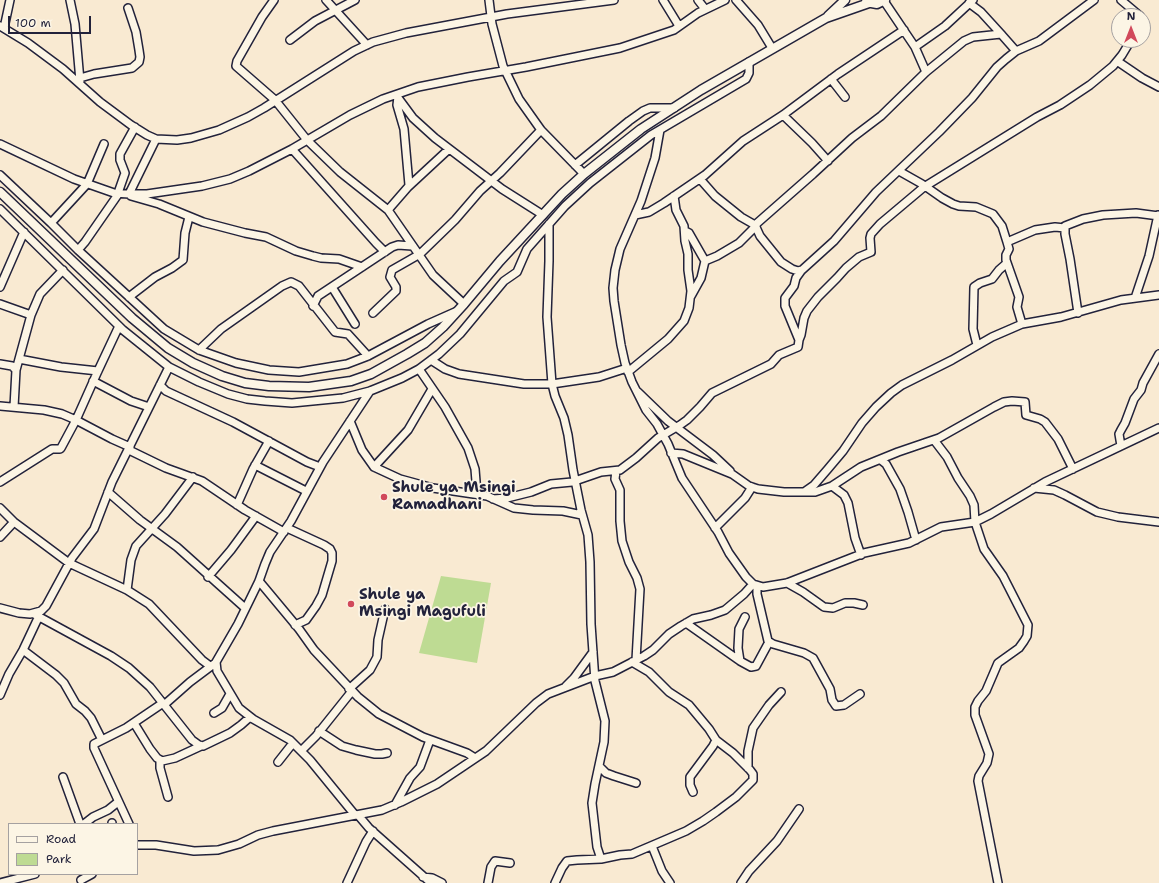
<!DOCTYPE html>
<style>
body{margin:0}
#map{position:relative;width:1159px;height:883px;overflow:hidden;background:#f9ead2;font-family:"Shantell Sans",sans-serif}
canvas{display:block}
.legend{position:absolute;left:8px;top:823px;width:130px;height:52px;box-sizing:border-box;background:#fcf5e5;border:1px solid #a5a1a1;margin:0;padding:5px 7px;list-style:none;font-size:12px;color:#22223b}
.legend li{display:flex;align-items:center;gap:8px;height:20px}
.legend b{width:20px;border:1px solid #a5a1a1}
.north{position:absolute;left:1111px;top:8px;width:40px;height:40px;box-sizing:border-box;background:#fcf5e5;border:1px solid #a5a1a1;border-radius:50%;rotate:0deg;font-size:11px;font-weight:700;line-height:16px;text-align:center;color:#22223b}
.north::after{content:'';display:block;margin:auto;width:14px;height:18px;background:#d1495b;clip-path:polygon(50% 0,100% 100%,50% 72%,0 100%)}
.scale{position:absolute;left:8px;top:16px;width:83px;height:18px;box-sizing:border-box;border:2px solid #22223b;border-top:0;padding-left:5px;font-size:12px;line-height:14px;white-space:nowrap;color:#22223b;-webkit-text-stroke:3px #fcf5e5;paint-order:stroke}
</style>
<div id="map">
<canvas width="1159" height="883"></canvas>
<ul class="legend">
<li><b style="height:5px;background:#fcf5e5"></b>Road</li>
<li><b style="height:11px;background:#bedb93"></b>Park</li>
</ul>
<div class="north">N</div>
<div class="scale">100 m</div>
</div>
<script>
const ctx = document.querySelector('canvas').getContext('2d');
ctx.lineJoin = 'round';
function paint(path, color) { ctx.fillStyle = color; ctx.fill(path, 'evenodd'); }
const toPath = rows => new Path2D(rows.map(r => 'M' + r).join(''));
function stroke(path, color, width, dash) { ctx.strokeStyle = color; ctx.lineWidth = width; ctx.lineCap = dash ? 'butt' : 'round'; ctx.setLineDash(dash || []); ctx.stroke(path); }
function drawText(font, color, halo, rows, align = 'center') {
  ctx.font = font + ' "Shantell Sans",sans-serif'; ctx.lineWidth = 3.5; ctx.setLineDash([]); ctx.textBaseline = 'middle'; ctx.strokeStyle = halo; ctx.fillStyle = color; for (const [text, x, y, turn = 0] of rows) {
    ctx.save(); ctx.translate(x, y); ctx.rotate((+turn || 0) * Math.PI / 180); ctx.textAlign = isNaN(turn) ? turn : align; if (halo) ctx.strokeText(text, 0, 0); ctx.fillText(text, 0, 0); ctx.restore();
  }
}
paint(toPath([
 [441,576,491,583,477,663,419,653]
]), '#bedb93');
const minor = toPath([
 [70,0,75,24,80,81],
 [274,0,262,17,237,61,236,66,275,100,307,140,340,172,388,210,433,275,464,304],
 [326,0,367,45],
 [489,0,492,24,503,66,519,99,541,130,584,174],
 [663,0,679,26],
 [698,0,705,9],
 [736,0,758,25,772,48],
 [1121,0,1140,16],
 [884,1,915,47,926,72],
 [969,3,981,12,1002,35],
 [0,26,28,43,63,69,100,102,131,125,147,135,156,139,177,140,191,138,219,130,248,117,264,108,354,51,373,42,406,33,507,14,614,0],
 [4,28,10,0],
 [290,40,315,21,355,0],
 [915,47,945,26,973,0],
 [1117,61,1142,78,1159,87],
 [80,78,94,74,132,68,139,62,140,57,139,50,136,32,128,8],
 [831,79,845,97],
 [396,95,413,118,435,138,502,189,543,215],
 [398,97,397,105,404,129,409,185],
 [783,115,812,143,828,161],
 [660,130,655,158,641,201,620,249,615,270,613,288,614,301,621,345,625,363,632,382,646,410,657,424,668,444,682,478,718,532,729,553,746,577,753,584,763,587,787,583,864,553,909,543,941,527,975,522,991,514,1045,482,1159,428],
 [0,144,74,179,114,193,129,194,147,194,202,186,230,179,249,171,292,149,350,115,383,99,418,87,468,77,526,67,620,48,674,30,698,13,725,0],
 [292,149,376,243,385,252],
 [575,165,629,121,643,111,650,108,674,108],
 [899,171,922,184,942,198,953,204,959,206,976,207,993,214,1002,226,1007,242],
 [0,175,51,223,78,250,164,329,199,350,236,363,269,370,299,372,347,364,368,356,428,324,455,312],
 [700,179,715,196,741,217,755,225,760,236,781,262,792,269,798,271,802,270,834,241,876,192,939,132,972,98,997,67,1006,59,1016,51,1039,41,1094,0],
 [118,193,125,173,120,160,120,154,135,127],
 [129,194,156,139],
 [131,196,159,204,203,222,245,233,266,237,296,251,313,256,321,258,339,259,362,267],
 [0,209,123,330,169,367,199,382,228,394,247,399,265,401,292,403,343,398,370,391,402,378,419,369,439,354,460,334,504,281,517,272,527,249,565,206,590,183,651,135,746,79,749,73,749,62],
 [388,210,408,187,449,149],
 [635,215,649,212,664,203,705,175,743,141,783,115,838,74,904,30],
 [51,223,87,184,104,144],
 [549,224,549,261,547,317,552,384,555,396,564,418,568,435,573,470,581,510,588,535,590,562,591,624,595,681,605,721,604,742,595,784,592,803,597,847,601,859],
 [755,225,813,174,852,138,881,116,926,72,964,41,973,37,1001,34,1016,51],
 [685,231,689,233,705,261,701,278,691,296],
 [78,250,85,242,119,193],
 [705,261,717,256,739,243,756,226],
 [0,287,24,232],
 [332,287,355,324],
 [129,297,155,277,172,268,183,260,185,233,189,217],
 [1135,298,1149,256,1158,215],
 [0,304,31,315],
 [313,306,318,296,392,247,398,245,412,246],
 [373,313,396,291,396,287,390,277,392,270,420,254,455,220,480,191,500,173,541,130],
 [1078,313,1070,259,1065,234,1065,226,1083,219,1103,215,1136,213,1159,216],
 [1022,324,1017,307,1019,297,1006,260,1006,255,1009,249,1007,242,1035,230,1055,227,1065,228],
 [799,340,801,335,804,318,807,311,818,297,837,278,846,268,859,257,871,252,870,238,871,234,880,224,924,187,1037,117,1060,105,1090,85,1113,66,1122,55,1131,40],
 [977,345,973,329,974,287,980,283,992,279,999,270,1007,263],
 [199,350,221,329,282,286,291,282,299,286,335,332,348,334,368,356],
 [19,359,61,367,98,371],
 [431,360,445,369,459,374,524,384,552,384,599,377,627,368],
 [0,364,12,366,16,370,14,407],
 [419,369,445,407,468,448,475,469,477,494],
 [16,370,31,315,40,294,63,270],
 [628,372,668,339,684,321,689,308,691,291,688,270,688,254,685,241,684,226,676,210,674,196],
 [93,381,131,401,149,407],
 [160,385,166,391,233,422,307,462,320,467],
 [638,392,668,421,713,455,730,471],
 [0,406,44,410,62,414,76,420,112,439,130,447],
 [350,421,362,450,374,467,400,479,433,488,487,496,514,508,533,510,563,511,582,515],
 [934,440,947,457,958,478,970,496,974,505,975,522,984,549,1003,576,1028,625,1027,636,1024,641,1019,648,998,663,986,691,978,701,975,707,975,715,989,754,987,763,979,776,978,781,998,883],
 [1121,446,1119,434,1121,430,1125,423,1134,399,1141,390,1143,383,1159,354],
 [129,450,166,468,202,481,245,510,284,532],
 [671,453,683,454,732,474,749,486,758,489,784,492,804,492,814,485,827,470,843,451,862,423,876,407,891,393,902,385,952,360,992,337,1022,324,1061,317,1121,300,1159,295],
 [881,460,886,464,900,489,908,512,916,540],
 [255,465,306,491],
 [374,467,408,430,432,389],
 [616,471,615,479,620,490,620,521,622,541,629,562,637,578,640,589,636,660],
 [0,482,52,449,60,449,61,448,76,420,97,373,119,326],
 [832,486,844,495,848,503,855,538,861,555],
 [1034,488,1054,490,1065,495,1097,512,1118,517,1159,522],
 [108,492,140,520,177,547,245,608],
 [804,492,815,492,832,486,861,467,898,452,939,438,994,407,1004,402,1012,401,1025,402,1026,415,1040,419,1045,422,1058,439,1073,469],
 [493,499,507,498,531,492,551,484,572,482,601,472,620,470,636,458,658,438,680,425,687,420,700,407,712,393,771,364,779,355,798,347,799,340,785,306,785,298,794,286,796,278,801,271],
 [237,505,253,469,269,441],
 [0,508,14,522,69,563,127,590,149,604,202,660,210,666],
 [287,528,324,545,330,549,332,553,332,561,322,595,316,606,306,620,295,625],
 [715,528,745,498,752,487],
 [0,537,14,522],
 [208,577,231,550,256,516],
 [259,581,299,629,314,650,358,697,379,714,423,737,467,753,475,758],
 [787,583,803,592,824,607,833,608,845,603,854,603,863,605],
 [757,586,757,594,768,641,773,644,804,653,813,658,830,689,832,700,836,706,844,705,860,694],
 [127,590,131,560,136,546,165,514,193,477],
 [0,608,19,613,30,614,41,611,46,606,72,558,94,529,112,482,169,367],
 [34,614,111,656,129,668,150,687,192,740,199,745,203,746,230,733,241,725,250,717],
 [745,617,739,629,738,648,740,661,751,667,756,666,769,642],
 [686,623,740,661],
 [23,650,56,675,64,683,76,704,85,711,91,718,102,740],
 [566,686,574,678,593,652],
 [349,689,370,670,377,657,378,640,385,609],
 [0,695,9,674,23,650,39,616],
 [164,705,190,682,214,664],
 [214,713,222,708,230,694],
 [134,723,150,749,157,758,162,761,175,758,201,746],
 [319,731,342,746,356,750,375,754,382,754,387,753],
 [301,751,316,736,352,691],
 [160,761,160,768,168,797],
 [278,762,293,743],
 [599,766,606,773,614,776,636,783],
 [748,768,748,751,753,728,769,705,781,692],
 [63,777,80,824],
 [693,792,690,785,690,777,713,746,716,740],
 [395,805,410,778,420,767,430,740],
 [355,815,310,760,290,740,253,719,239,708,217,671,216,662,238,624,259,581,265,564,270,552,291,521,323,462,370,391],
 [358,815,369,828,431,883],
 [112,823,112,824],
 [84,824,93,817,108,810,118,802],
 [129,824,94,748,94,744,126,728,163,703],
 [137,845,156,845,194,851,218,850,239,844,258,835,273,831,382,810,401,802,437,784,486,751,536,703,548,694,595,676,613,672,644,656,653,650,669,634,681,626,693,619,711,615,725,610,744,594,753,584],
 [652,846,662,871,670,883],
 [423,877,432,878,442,883],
 [81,880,92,874],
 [0,883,35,874],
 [347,883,366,842,373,831],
 [488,883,491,867,495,861,510,863],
 [555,883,562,868,567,861,577,860,601,859,620,855,632,854,686,831,703,821,716,812,736,797,753,780,753,774,750,770,733,753,716,740,709,729,689,705,669,692,649,672,632,662],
 [741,883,749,871,777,841,799,809]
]);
const major = toPath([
 [866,2,877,4,885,0],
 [828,16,845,0],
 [0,192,132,318,168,348,193,363,222,376,245,383,269,386,309,387,351,381,371,374,407,354,425,343,443,327,464,304,500,261,562,194,584,174,641,129,701,90,826,18,869,3]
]);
stroke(minor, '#22223b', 10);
stroke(major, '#22223b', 11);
stroke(minor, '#fcf5e5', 7);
stroke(major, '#fcf5e5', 8);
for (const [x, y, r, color] of [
 [384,497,4,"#d1495b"],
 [351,604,4,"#d1495b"]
]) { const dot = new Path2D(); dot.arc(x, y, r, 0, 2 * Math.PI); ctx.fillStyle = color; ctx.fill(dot); stroke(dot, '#fcf5e5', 1.5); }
drawText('bold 15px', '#22223b', '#fcf5e5', [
 ["Shule ya Msingi",392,488],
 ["Ramadhani",392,505],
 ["Shule ya",359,595],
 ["Msingi Magufuli",359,612]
], 'left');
</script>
